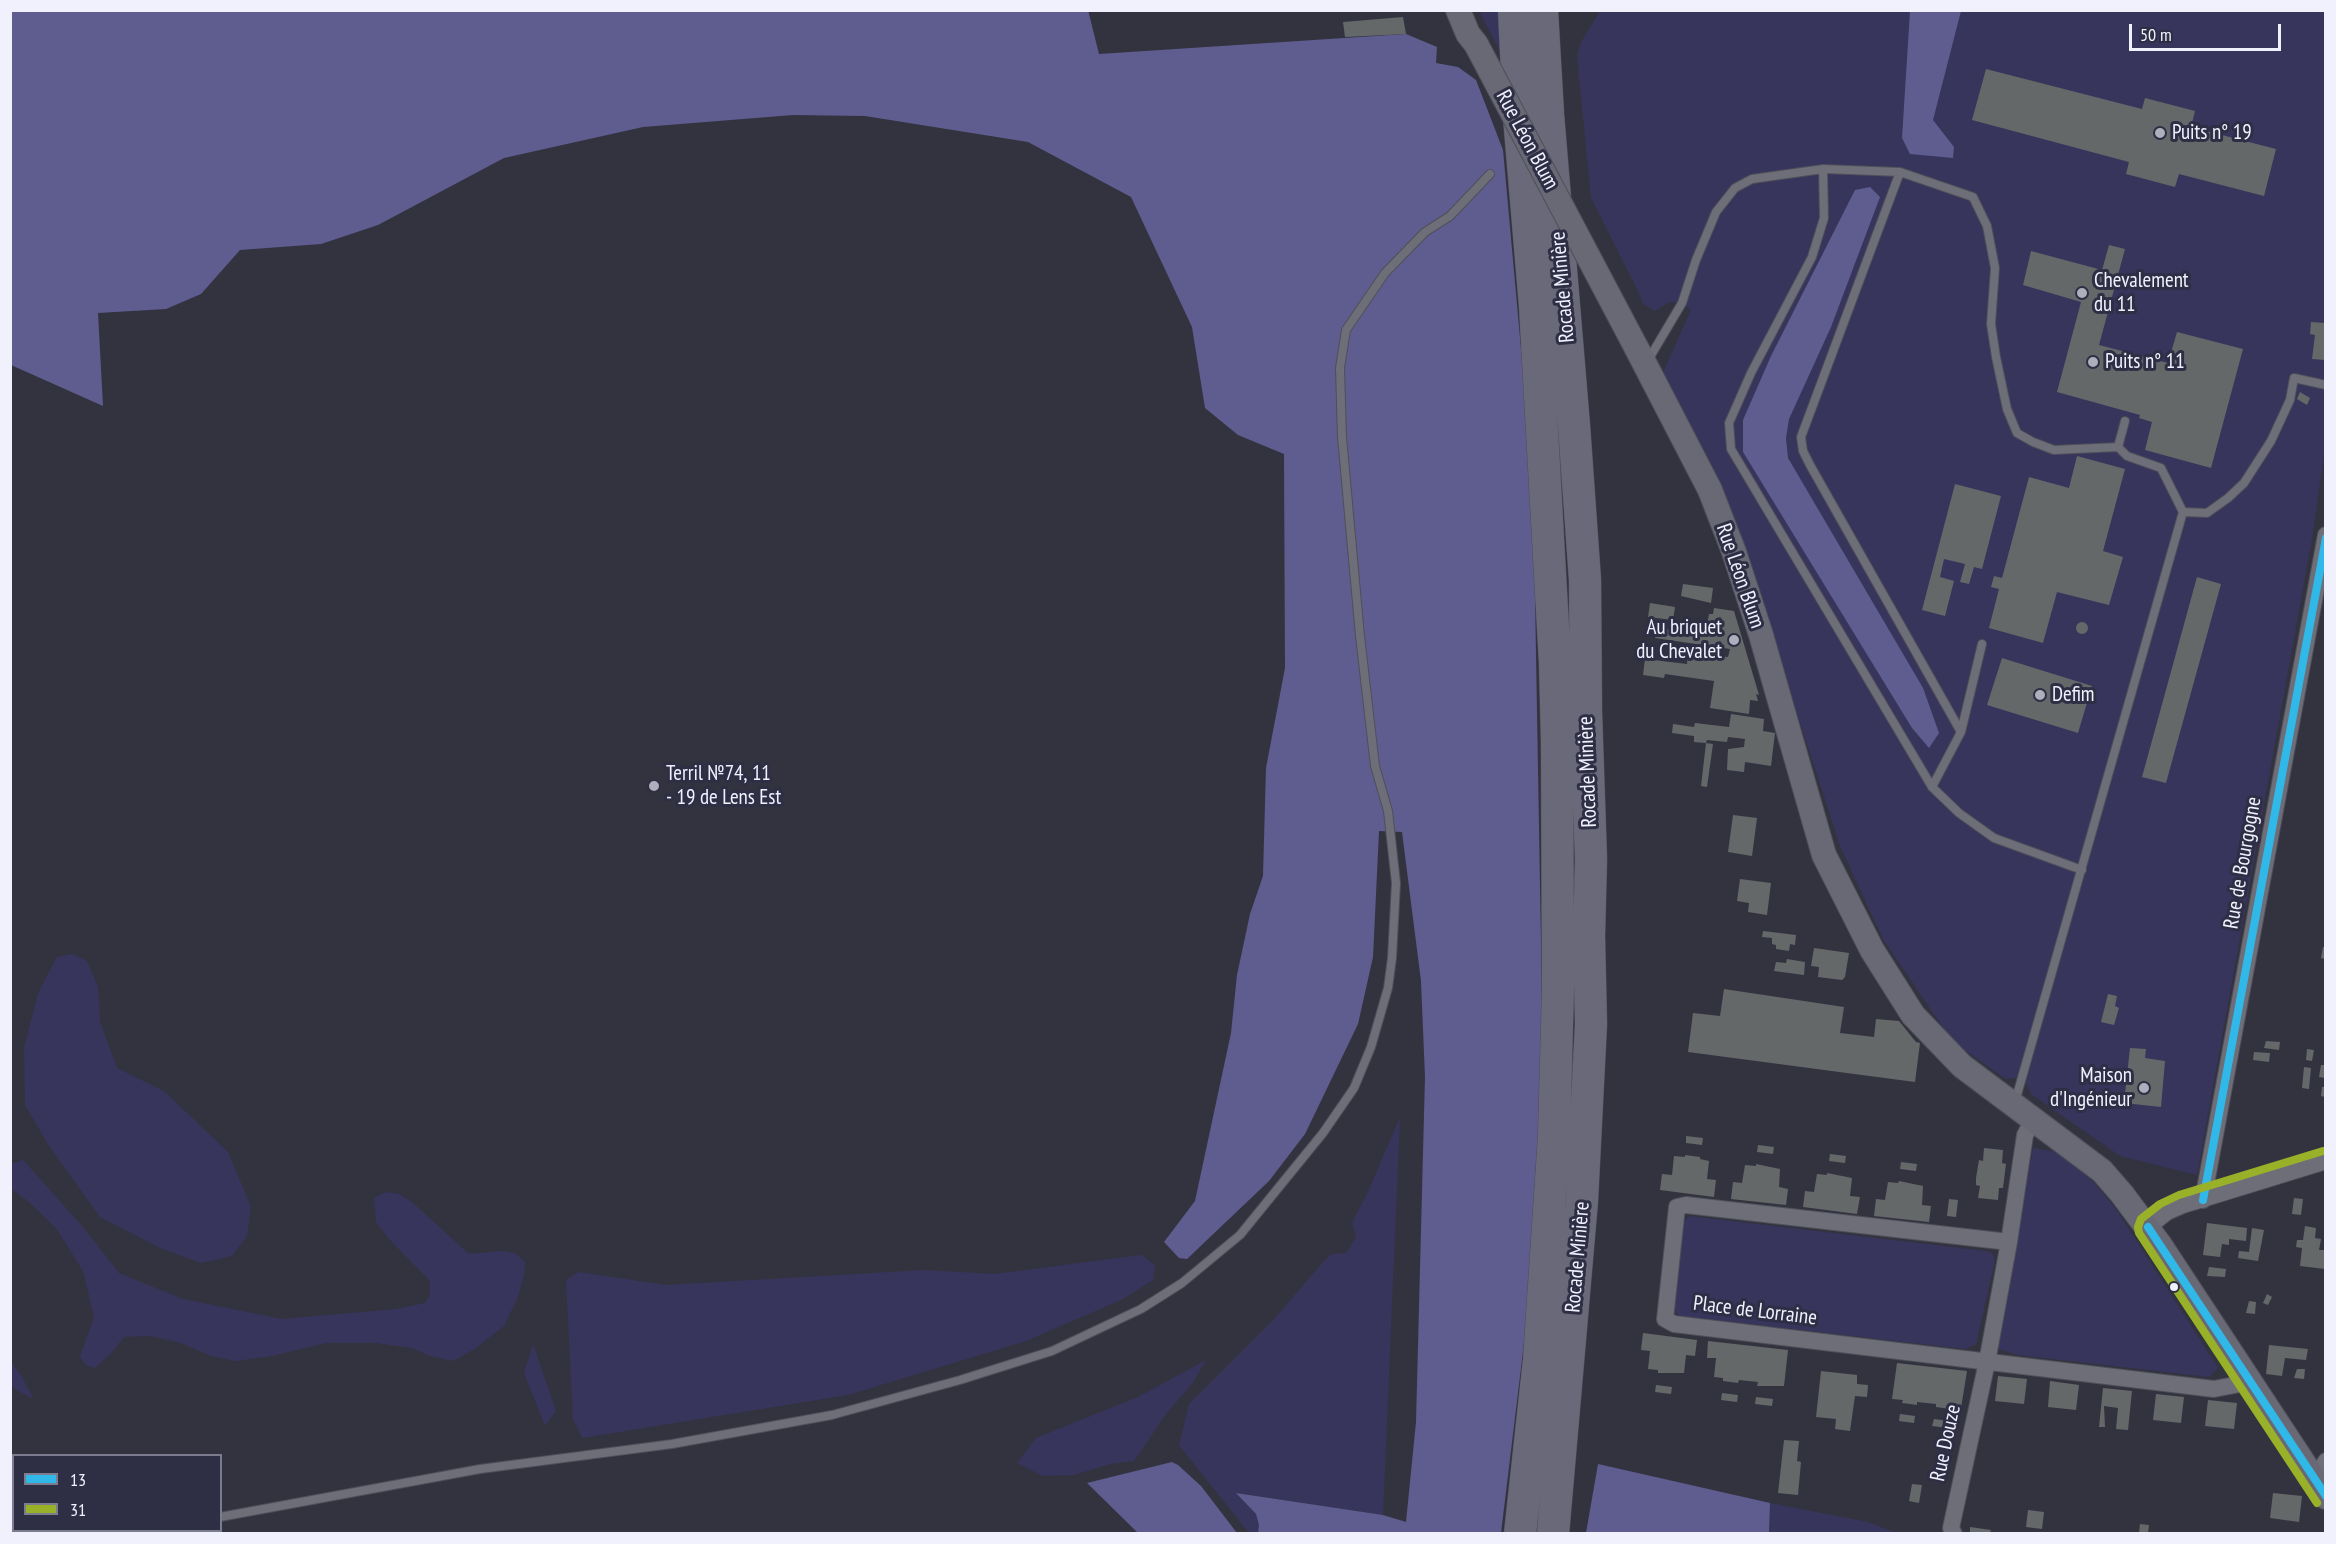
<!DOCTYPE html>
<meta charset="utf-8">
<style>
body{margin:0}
#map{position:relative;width:2336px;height:1544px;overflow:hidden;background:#333340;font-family:"PT Sans Narrow",sans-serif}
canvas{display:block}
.frame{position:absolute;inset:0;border:12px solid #f1f1fe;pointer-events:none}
.legend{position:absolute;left:12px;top:1454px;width:210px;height:78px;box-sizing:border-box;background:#2e2e45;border:2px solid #7c7c8f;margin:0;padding:8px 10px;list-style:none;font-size:18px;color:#f1f1fe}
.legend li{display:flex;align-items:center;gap:12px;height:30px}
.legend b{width:30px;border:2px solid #7c7c8f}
.scale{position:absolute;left:2129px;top:24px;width:152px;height:27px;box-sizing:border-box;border:3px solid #f1f1fe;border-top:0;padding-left:8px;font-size:18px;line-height:21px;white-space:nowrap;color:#f1f1fe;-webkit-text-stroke:4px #2e2e45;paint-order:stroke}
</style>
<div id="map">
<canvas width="2336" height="1544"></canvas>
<div class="frame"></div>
<ul class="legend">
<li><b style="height:8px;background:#30b8e8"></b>13</li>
<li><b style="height:8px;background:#98b128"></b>31</li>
</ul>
<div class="scale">50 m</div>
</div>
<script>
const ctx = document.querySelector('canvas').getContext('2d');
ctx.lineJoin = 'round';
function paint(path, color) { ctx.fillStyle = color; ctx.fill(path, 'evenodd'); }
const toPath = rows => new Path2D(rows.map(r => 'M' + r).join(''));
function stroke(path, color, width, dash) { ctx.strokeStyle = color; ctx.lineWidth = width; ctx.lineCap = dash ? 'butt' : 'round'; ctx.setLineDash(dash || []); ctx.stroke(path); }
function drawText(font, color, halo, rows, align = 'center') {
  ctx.font = font + ' "PT Sans Narrow",sans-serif'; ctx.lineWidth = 6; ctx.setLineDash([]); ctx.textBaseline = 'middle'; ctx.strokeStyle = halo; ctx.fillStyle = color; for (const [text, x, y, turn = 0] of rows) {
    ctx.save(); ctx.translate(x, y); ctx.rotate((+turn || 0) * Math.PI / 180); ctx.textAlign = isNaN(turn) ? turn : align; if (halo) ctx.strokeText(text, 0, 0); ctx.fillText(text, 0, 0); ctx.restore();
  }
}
paint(toPath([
 [1479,11,1499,11,1501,53],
 [1600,11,2325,11,2325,447,2312,539,2197,1175,2120,1156,2031,1094,2023,1077,2006,1079,1952,1041,1883,939,1840,846,1762,605,1661,377,1691,310,1682,303,1669,302,1655,311,1643,304,1639,293,1591,198,1577,56,1580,44],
 [73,954,87,961,98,987,100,1022,117,1068,164,1091,228,1152,251,1207,247,1236,232,1256,201,1263,160,1248,100,1217,49,1146,25,1105,24,1048,38,993,57,957],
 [1400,1117,1383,1515,1237,1493,1256,1514,1259,1525,1258,1533,1249,1533,1179,1445,1189,1404,1274,1319,1323,1262,1332,1254,1346,1253,1356,1237,1352,1222,1367,1194],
 [2033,1148,2057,1152,2091,1179,2116,1209,2218,1368,2209,1377,2018,1355,1995,1348],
 [23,1160,84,1228,119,1273,183,1299,282,1319,396,1309,425,1303,430,1295,430,1281,390,1240,376,1222,374,1198,386,1192,399,1194,412,1202,469,1254,503,1251,515,1253,525,1262,524,1274,518,1297,504,1326,476,1348,453,1361,430,1356,412,1348,375,1343,326,1343,272,1356,235,1361,211,1356,181,1343,150,1336,124,1337,112,1352,95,1368,85,1365,80,1356,94,1318,83,1271,56,1228,29,1202,11,1189,11,1164],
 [1689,1216,1986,1251,1992,1253,1995,1260,1976,1344,1966,1349,1679,1316,1673,1308,1683,1223],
 [1141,1255,1155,1265,1153,1280,1121,1300,1026,1341,848,1395,582,1438,573,1419,566,1280,579,1272,666,1285,924,1270,994,1274],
 [533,1344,556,1411,545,1426,524,1373],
 [1206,1360,1192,1384,1166,1414,1134,1461,1110,1464,1074,1475,1043,1476,1017,1463,1036,1438,1138,1397],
 [11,1362,20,1374,34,1399,16,1390,11,1384],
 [1770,1503,1868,1522,1896,1533,1769,1534]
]), '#37355b');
paint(toPath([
 [1088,10,1099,54,1406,34,1437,47,1436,63,1458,67,1476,80,1503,150,1528,426,1534,539,1543,1059,1525,1335,1501,1533,1258,1533,1259,1525,1256,1514,1236,1493,1383,1515,1406,1522,1416,1422,1425,1077,1421,981,1402,832,1379,831,1373,957,1358,1024,1305,1134,1269,1181,1187,1259,1179,1258,1164,1242,1195,1201,1231,1033,1237,975,1250,914,1263,876,1266,768,1285,668,1284,454,1238,435,1205,408,1192,327,1131,197,1028,142,865,116,793,115,643,127,504,158,378,225,321,244,240,250,201,294,166,309,98,313,103,406,11,365,11,11],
 [1910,11,1961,11,1933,120,1954,147,1953,158,1910,154,1902,138],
 [1870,187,1880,197,1831,327,1789,419,1786,438,1788,458,1923,688,1939,733,1929,748,1912,728,1743,452,1743,420,1771,356,1855,190],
 [1172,1462,1178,1465,1201,1486,1237,1533,1138,1533,1087,1483],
 [1598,1464,1770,1503,1769,1533,1586,1533]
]), '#5f5d90');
paint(toPath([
 [1403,17,1406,34,1345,37,1343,22],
 [1986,69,2142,109,2145,98,2195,111,2191,127,2276,149,2264,196,2179,174,2175,187,2126,174,2129,162,1972,120],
 [2109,245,2125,249,2099,345,2168,363,2177,332,2243,349,2211,468,2145,450,2152,422,2139,418,2140,415,2057,392,2081,302,2023,285,2031,251,2102,270],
 [2311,322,2325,323,2325,360,2312,359,2315,335,2310,334],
 [2300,392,2310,398,2307,405,2297,399],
 [2077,456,2125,469,2103,551,2123,557,2109,605,2057,592,2043,643,1989,628,1999,589,1991,587,1994,576,2002,578,2029,477,2069,488],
 [1955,484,2001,496,1982,569,1974,567,1969,584,1960,582,1965,564,1944,559,1940,577,1954,581,1945,616,1922,610],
 [2197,577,2221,584,2166,783,2142,777],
 [1683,584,1713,588,1711,603,1681,596],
 [1650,603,1675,607,1673,620,1648,617],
 [1714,608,1734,611,1759,695,1756,694,1758,701,1750,700,1749,714,1710,708,1714,681,1665,674,1664,678,1643,675,1645,659,1687,664,1688,654,1728,657,1730,649,1655,638,1657,628,1709,634,1710,626,1707,625,1709,614,1713,614],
 '2076 628a6 6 0 1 1 12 0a6 6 0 1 1-12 0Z',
 [2002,658,2092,686,2078,733,1987,705],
 [1731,714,1764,719,1763,731,1775,733,1771,766,1745,762,1744,772,1727,770,1728,749,1744,747,1745,739,1728,737,1727,742,1707,740,1706,743,1694,742,1694,736,1672,733,1673,724,1694,727,1695,723,1729,727],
 [1706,743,1713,744,1707,787,1701,786],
 [1733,815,1757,818,1752,856,1728,852],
 [1740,879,1771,883,1767,915,1748,912,1749,903,1737,901],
 [1763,931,1796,935,1795,945,1790,944,1789,951,1776,949,1776,945,1772,944,1772,938,1762,937],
 [2323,947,2325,947,2325,959,2321,958],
 [1814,948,1849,953,1845,977,1842,980,1818,977,1819,967,1811,966],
 [1787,959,1805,962,1804,975,1774,971,1776,962,1786,963],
 [1724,989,1844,1007,1840,1033,1874,1037,1876,1019,1899,1021,1916,1042,1920,1043,1915,1082,1688,1052,1693,1013,1720,1016],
 [2108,994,2117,996,2115,1006,2119,1008,2114,1025,2101,1022],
 [2266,1041,2280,1042,2279,1050,2264,1048],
 [2130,1048,2146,1049,2145,1058,2165,1061,2161,1107,2124,1103],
 [2307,1049,2314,1050,2312,1061,2306,1060],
 [2254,1052,2270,1053,2269,1062,2253,1060],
 [2321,1065,2325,1065,2325,1078,2319,1077],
 [2304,1067,2311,1068,2309,1089,2302,1088],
 [2322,1087,2325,1087,2325,1097,2321,1096],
 [1686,1136,1703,1138,1702,1145,1686,1143],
 [1758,1145,1774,1147,1773,1154,1757,1152],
 [1984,1148,2003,1150,2002,1163,2006,1164,2003,1188,1999,1188,1998,1200,1978,1198,1980,1186,1976,1185,1976,1178,1979,1160,1983,1161],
 [1830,1154,1846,1156,1845,1163,1829,1161],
 [1685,1155,1700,1157,1700,1159,1709,1161,1707,1179,1716,1180,1714,1197,1660,1190,1662,1174,1672,1175,1674,1156,1685,1157],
 [1901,1162,1917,1164,1916,1171,1900,1169],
 [1756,1164,1780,1169,1779,1187,1788,1189,1786,1205,1731,1199,1733,1182,1742,1183,1745,1165,1756,1166],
 [1827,1173,1852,1178,1850,1196,1860,1197,1857,1214,1803,1207,1805,1191,1814,1192,1817,1174,1827,1175],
 [1899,1181,1923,1186,1922,1205,1931,1206,1929,1222,1874,1216,1876,1199,1885,1200,1888,1182,1898,1183],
 [2294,1198,2303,1199,2301,1215,2292,1214],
 [1949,1199,1958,1200,1956,1217,1947,1216],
 [2207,1223,2247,1228,2246,1241,2229,1239,2229,1245,2222,1244,2220,1257,2203,1255],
 [2305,1226,2316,1228,2315,1238,2321,1239,2319,1250,2325,1250,2325,1269,2300,1266,2302,1248,2296,1247,2297,1240,2303,1240],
 [2252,1228,2264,1230,2258,1261,2238,1258,2239,1251,2249,1252],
 [2209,1267,2226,1269,2225,1277,2207,1276],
 [2267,1294,2272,1297,2268,1305,2263,1303],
 [2249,1301,2256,1302,2255,1314,2246,1313],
 [1643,1333,1697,1340,1695,1356,1686,1355,1684,1373,1658,1373,1658,1370,1648,1369,1650,1351,1641,1350],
 [1708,1341,1788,1350,1784,1386,1757,1386,1758,1382,1739,1380,1738,1383,1723,1381,1723,1378,1714,1377,1716,1358,1707,1358],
 [2269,1345,2308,1349,2306,1360,2285,1358,2282,1376,2266,1374],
 [1897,1363,1967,1371,1961,1408,1951,1406,1951,1409,1936,1407,1936,1404,1917,1402,1917,1405,1910,1404,1902,1403,1903,1400,1892,1399],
 [2297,1369,2305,1369,2304,1379,2294,1378],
 [1821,1371,1857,1375,1857,1384,1868,1385,1867,1397,1855,1396,1850,1431,1835,1429,1836,1419,1816,1417],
 [1998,1376,2027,1379,2024,1404,1995,1401],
 [2050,1381,2079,1385,2076,1410,2048,1407],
 [1656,1385,1672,1387,1671,1394,1655,1392],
 [2103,1388,2132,1391,2128,1430,2116,1429,2118,1408,2104,1406,2105,1427,2099,1427],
 [1722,1393,1738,1395,1737,1402,1721,1400],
 [2156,1394,2184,1397,2181,1423,2153,1420],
 [1756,1397,1773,1399,1772,1406,1755,1404],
 [2208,1400,2237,1403,2234,1429,2205,1426],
 [1900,1414,1915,1416,1914,1423,1899,1421],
 [1934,1419,1949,1421,1948,1428,1932,1426],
 [1784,1440,1799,1441,1797,1461,1801,1462,1798,1495,1778,1493],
 [1912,1484,1922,1485,1919,1503,1909,1501],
 [2273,1493,2302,1496,2299,1522,2270,1518],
 [2028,1510,2044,1512,2042,1529,2026,1527],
 [2140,1524,2149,1525,2148,1533,2139,1533],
 [1970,1527,1991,1530,1990,1533,1970,1533]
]), '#656869');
const lane = toPath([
 [1823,169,1824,218,1812,257,1751,373,1733,414,1729,423,1731,449,1932,787,1959,813,1994,838,2082,870],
 [1900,172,1801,437,1803,451,1810,465,1961,732],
 [1647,362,1682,303,1696,260,1716,212,1735,188,1752,179,1823,169,1900,172,1973,197,1987,226,1995,268,1991,324,1996,357,2007,409,2017,433,2033,442,2054,450,2118,447],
 [2125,421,2118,447,2127,456,2161,468,2183,512],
 [1932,787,1961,732,1982,644],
 [2015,1102,2183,512,2207,513,2228,498,2244,483,2271,441,2290,400,2294,378,2326,385],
 [220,1517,480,1469,672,1444,832,1415,960,1380,1052,1351,1141,1309,1182,1283,1240,1235,1323,1133,1354,1088,1371,1047,1388,988,1392,958,1396,883,1388,811,1375,766,1360,636,1342,437,1340,368,1346,330,1385,273,1425,232,1450,216,1490,174],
 [156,1534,167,1530]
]);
const street = toPath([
 [2203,1200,2326,535],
 [2148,1227,2167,1212,2183,1205,2326,1161],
 [2009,1242,1686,1205,1677,1207,1665,1319,1674,1324,2214,1389,2250,1382],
 [2315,1479,2326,1461],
 [1954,1534,1951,1528,1987,1362,2009,1242,2025,1135,2034,1118]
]);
const secondary = toPath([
 [1458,10,1468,34,1476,44],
 [1637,349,1710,490,1734,552,1761,635,1824,855,1872,950,1913,1015,1962,1066,2102,1171,2122,1194,2160,1245,2326,1497]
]);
const highway = toPath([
 [1514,10,1519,117,1535,306,1555,663,1557,742,1558,988,1554,1136,1539,1360,1520,1534],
 [1542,10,1548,114,1574,425,1585,580,1586,711,1591,859,1589,936,1591,1024,1582,1201,1553,1534]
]);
stroke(lane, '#4f4f5a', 10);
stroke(street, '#4f4f5a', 18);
stroke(secondary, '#4f4f5a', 26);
stroke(highway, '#4f4f5a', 33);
stroke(lane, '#6e6e78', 8);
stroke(street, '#6e6e78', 16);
stroke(secondary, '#696976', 24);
stroke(highway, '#696979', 32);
const secondaryBridge = toPath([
 [1476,44,1637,349]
]);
stroke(secondaryBridge, '#4f4f5a', 26, []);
stroke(secondaryBridge, '#696976', 24);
stroke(toPath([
 [2203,1200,2326,538],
 [2148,1227,2326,1496]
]), '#30b8e8', 8);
stroke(toPath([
 [2317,1503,2139,1233,2138,1227,2141,1219,2160,1204,2179,1195,2323,1151]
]), '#98b128', 8);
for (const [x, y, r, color] of [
 [2160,133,6,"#aeaebc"],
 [2082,293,6,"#aeaebc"],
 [2093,362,6,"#aeaebc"],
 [1734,640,6,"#aeaebc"],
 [2040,695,6,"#aeaebc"],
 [654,786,6,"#aeaebc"],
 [2144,1088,6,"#aeaebc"],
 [2174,1287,5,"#f1f1fe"]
]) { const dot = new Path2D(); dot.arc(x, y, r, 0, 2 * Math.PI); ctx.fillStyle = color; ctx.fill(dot); stroke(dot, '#2e2e45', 2); }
drawText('21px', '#f1f1fe', '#2e2e45', [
 ["Puits n° 19",2172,133],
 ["Chevalement",2094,281],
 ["du 11",2094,305],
 ["Puits n° 11",2105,362],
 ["Au briquet",1722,628,"right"],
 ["du Chevalet",1722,652,"right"],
 ["Defim",2052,695],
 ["Terril №74, 11",666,774],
 ["- 19 de Lens Est",666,798],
 ["Maison",2132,1076,"right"],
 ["d'Ingénieur",2132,1100,"right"]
], 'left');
drawText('21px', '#f1f1fe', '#2e2e45', [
 ["Rue Léon Blum",1527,140,62],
 ["Rocade Minière",1563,287,-95],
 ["Rue Léon Blum",1740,576,71],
 ["Rocade Minière",1588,772,-92],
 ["Rue de Bourgogne",2243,863,-80],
 ["Rocade Minière",1578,1257,-85],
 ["Place de Lorraine",1755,1311,7],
 ["Rue Douze",1946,1443,-78]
]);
</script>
